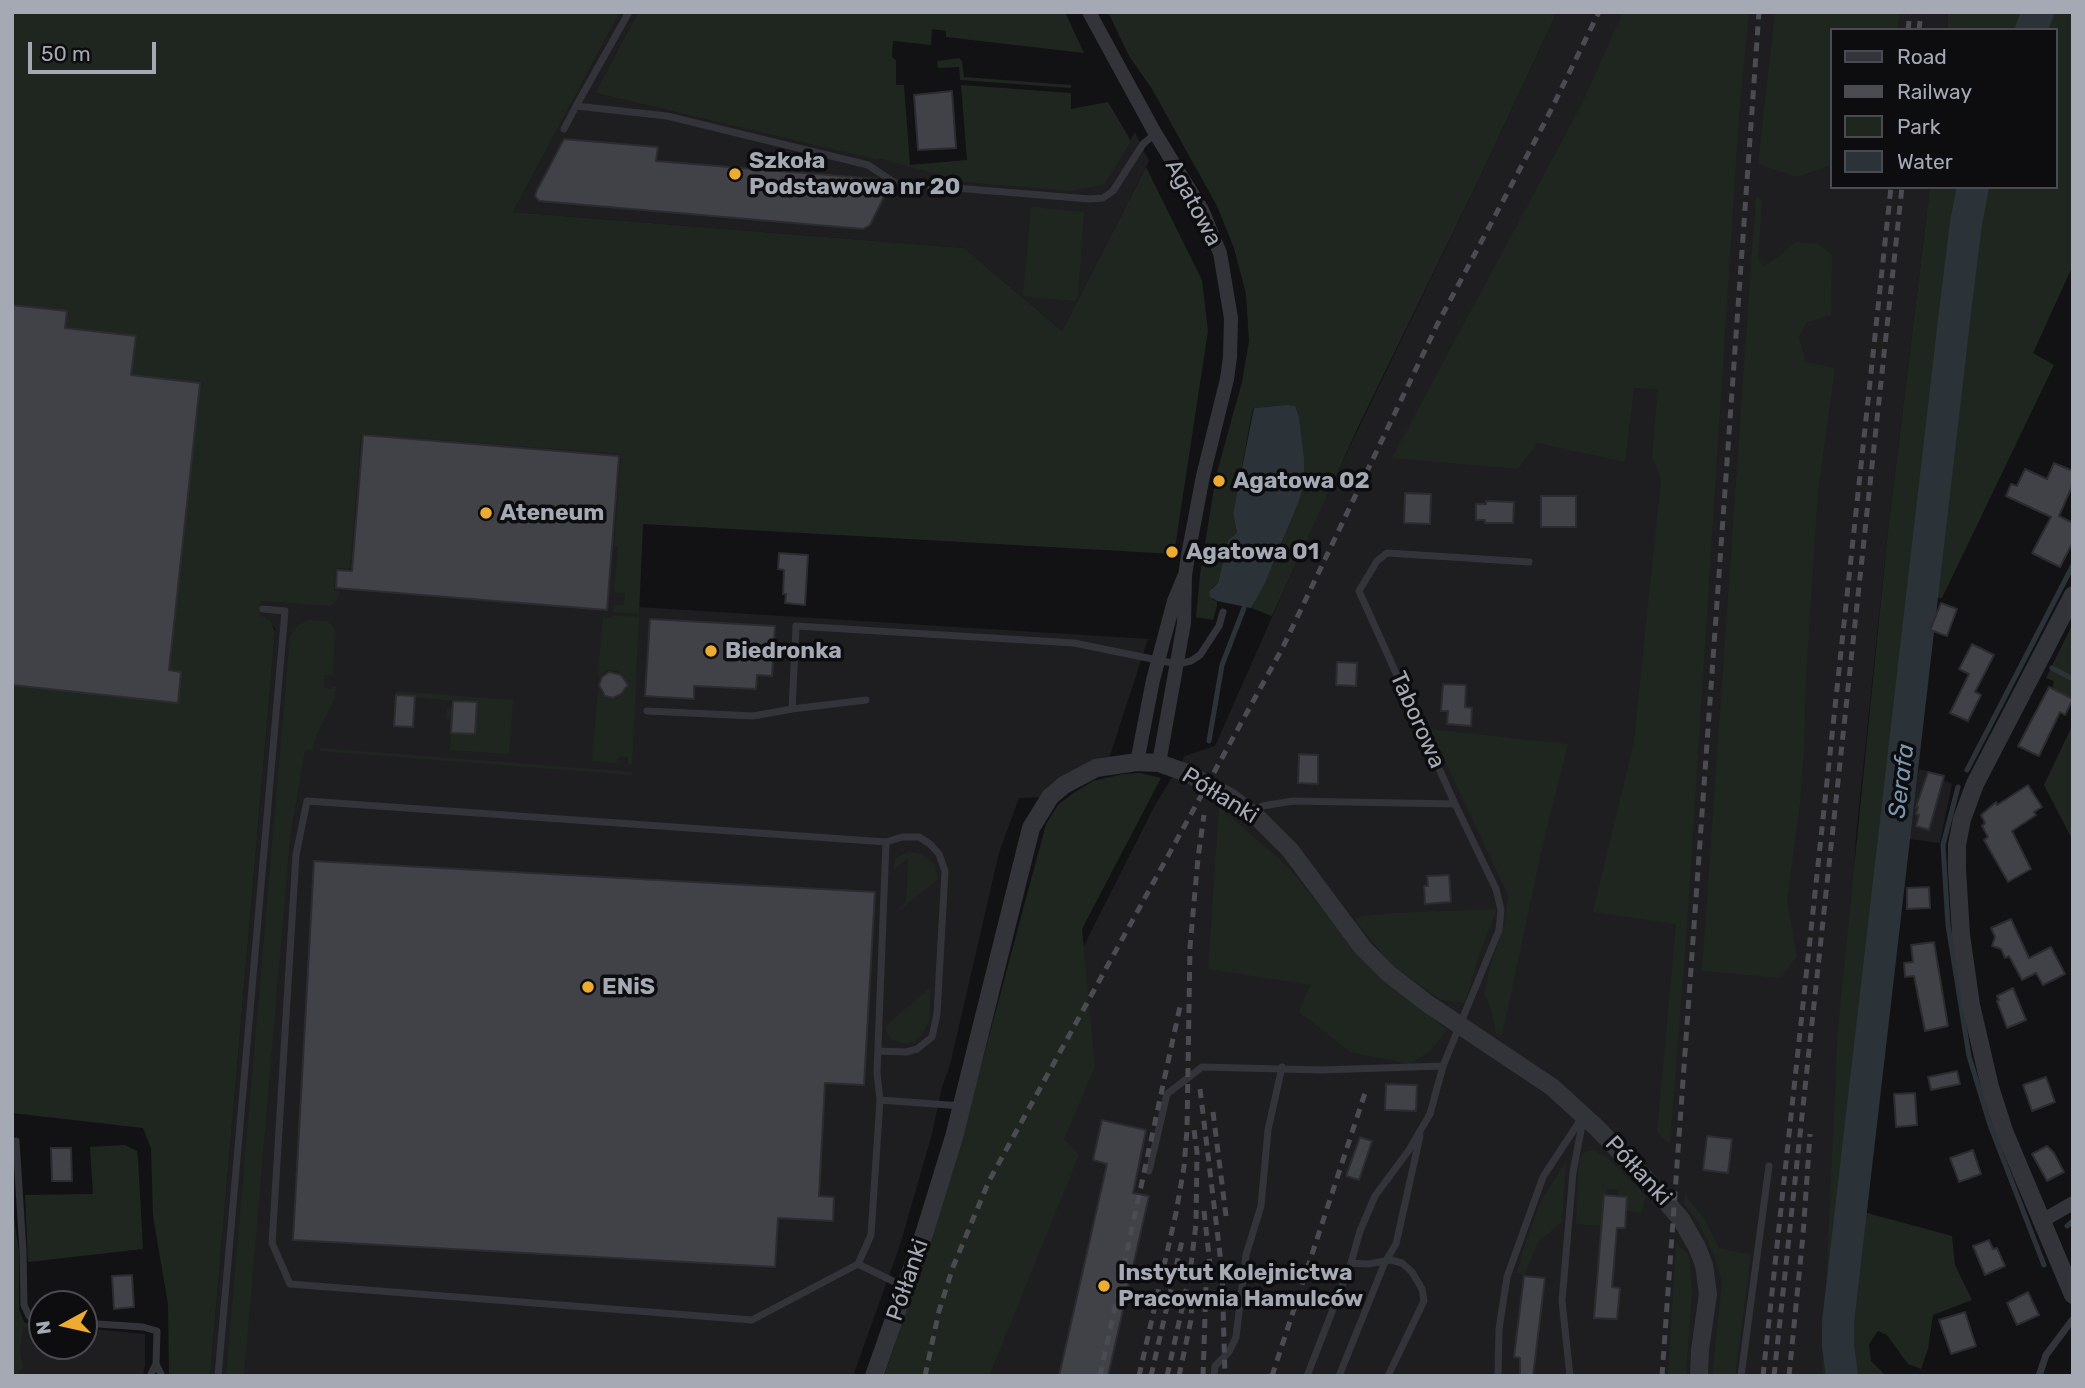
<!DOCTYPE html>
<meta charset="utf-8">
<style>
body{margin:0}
#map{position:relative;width:2085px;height:1388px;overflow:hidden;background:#121214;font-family:Rubik,sans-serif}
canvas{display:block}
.frame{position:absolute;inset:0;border:14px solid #a4a9b4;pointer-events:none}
.legend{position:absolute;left:1830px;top:28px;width:228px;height:161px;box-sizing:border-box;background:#0d0d0f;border:2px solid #494b51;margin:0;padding:9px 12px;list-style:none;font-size:21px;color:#a4a9b4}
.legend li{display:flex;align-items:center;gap:14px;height:35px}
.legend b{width:35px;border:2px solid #494b51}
.north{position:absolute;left:28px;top:1290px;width:70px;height:70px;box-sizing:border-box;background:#0d0d0f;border:2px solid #494b51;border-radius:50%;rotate:262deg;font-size:19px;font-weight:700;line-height:28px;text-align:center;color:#a4a9b4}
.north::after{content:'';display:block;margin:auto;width:24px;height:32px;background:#edac31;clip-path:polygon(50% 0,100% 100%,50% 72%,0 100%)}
.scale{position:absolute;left:28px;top:42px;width:128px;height:32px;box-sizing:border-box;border:4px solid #a4a9b4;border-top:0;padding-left:9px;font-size:21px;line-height:24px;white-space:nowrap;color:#a4a9b4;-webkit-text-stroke:5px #0d0d0f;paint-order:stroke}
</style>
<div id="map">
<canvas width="2085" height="1388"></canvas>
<div class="frame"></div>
<ul class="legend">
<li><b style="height:9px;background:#333439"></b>Road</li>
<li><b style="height:9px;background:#4a4c52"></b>Railway</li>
<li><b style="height:19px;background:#1f261f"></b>Park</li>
<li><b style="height:19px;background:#2b3339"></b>Water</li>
</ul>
<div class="north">N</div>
<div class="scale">50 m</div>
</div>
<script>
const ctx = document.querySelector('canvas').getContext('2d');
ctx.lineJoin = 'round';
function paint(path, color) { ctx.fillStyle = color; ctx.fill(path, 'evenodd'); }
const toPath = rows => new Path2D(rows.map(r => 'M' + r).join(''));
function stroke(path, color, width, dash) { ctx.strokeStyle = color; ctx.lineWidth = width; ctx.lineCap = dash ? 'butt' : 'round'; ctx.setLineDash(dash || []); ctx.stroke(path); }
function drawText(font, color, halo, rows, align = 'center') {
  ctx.font = font + ' Rubik,sans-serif'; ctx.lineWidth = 7; ctx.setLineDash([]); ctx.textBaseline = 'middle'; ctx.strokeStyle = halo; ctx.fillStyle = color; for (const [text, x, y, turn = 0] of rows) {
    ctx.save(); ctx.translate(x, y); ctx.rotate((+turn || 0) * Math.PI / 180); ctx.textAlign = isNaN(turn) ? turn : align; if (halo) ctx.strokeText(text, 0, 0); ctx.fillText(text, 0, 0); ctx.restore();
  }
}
paint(toPath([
 [620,12,638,12,595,93,877,160,878,157,964,182,1105,184,1135,132,1149,161,1062,331,964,248,513,212],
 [1557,12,1948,12,1947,30,1831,30,1831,187,1930,187,1888,531,1856,836,1838,1199,1822,1376,900,1376,962,1187,1155,805,1185,756,1215,746,1323,502,1479,179],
 [335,415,647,437,639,607,1148,639,1107,765,1050,797,1019,798,999,853,950,1065,942,1087,932,1134,900,1245,853,1376,210,1376,275,632,275,628,260,616,261,601,328,605],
 [1919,769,1945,775,1944,780,1952,784,1940,843,1908,839],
 [18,1251,19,1310,24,1322,34,1326,42,1327,42,1346,84,1346,84,1328,145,1334,145,1364,143,1376,12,1376]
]), '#1e1e21');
paint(toPath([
 [12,12,620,12,513,212,964,248,1062,331,1146,167,1202,280,1208,331,1174,554,643,524,639,614,613,612,613,605,624,605,625,593,614,592,618,546,614,546,621,454,361,434,350,569,336,568,334,590,340,591,338,598,332,605,328,606,261,601,260,616,270,620,275,632,210,1376,169,1376,168,1304,153,1216,151,1148,143,1128,12,1113],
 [638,12,1065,12,1084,53,946,37,946,31,932,29,931,45,893,41,892,57,896,60,896,85,904,85,910,165,967,160,961,85,1071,93,1071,109,1108,102,1131,141,1105,184,1070,191,964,182,879,158,877,160,595,93],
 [1108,12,1557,12,1479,179,1358,427,1272,616,1251,608,1277,556,1304,483,1299,417,1285,405,1253,408,1233,513,1237,533,1228,540,1218,583,1212,588,1213,600,1217,601,1217,606,1213,620,1196,617,1200,575,1214,488,1219,489,1222,474,1217,472,1242,382,1249,341,1246,294,1234,248,1217,206,1152,89,1129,56],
 [1623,12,1749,12,1739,115,1687,926,1670,1144,1657,1132,1676,924,1593,912,1634,742,1661,479,1652,457,1658,389,1634,388,1625,462,1537,443,1518,469,1392,458,1582,104],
 [1775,12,1900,12,1897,30,1831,30,1831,165,1797,177,1758,164],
 [1948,12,2073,12,2073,265,2033,353,2054,365,1942,598,1930,599,1898,833,1867,1213,1952,1236,1955,1265,1972,1300,1933,1315,1928,1349,1921,1369,1908,1364,1887,1335,1878,1331,1869,1344,1871,1361,1886,1376,1822,1376,1838,1028,1888,531,1930,187,2055,187,2055,30,1947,30],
 [959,58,962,61,964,77,1071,85,1071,88,960,80,959,67,938,68,937,61],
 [1756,195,1762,200,1758,258,1764,266,1779,256,1795,242,1818,244,1832,255,1831,315,1807,322,1799,337,1806,362,1835,368,1818,491,1806,676,1804,749,1800,803,1787,901,1797,956,1780,978,1702,971],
 [1031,207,1084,212,1078,296,1075,301,1023,296],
 [613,615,639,617,632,765,628,764,628,757,619,756,617,763,592,761,598,689,605,698,616,699,625,692,626,680,618,671,607,670,598,677,603,617,612,618],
 [309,620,327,621,335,629,333,675,325,675,324,688,332,689,332,686,337,687,333,702,317,734,312,750,305,750,290,837,244,1376,226,1376,290,636,299,625],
 [2073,623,2073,698,2052,689,2054,681,2046,678],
 [396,691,513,700,509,754,450,750,452,720,446,719,447,709,453,709,453,701,396,695],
 [2073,724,2073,841,2044,785],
 [1430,729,1568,744,1543,843,1502,1036,1496,1033,1491,1008,1484,995,1490,967,1505,922,1508,895],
 [320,748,632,772,632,775,320,751],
 [1140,773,1161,778,1082,929,1095,1066,1064,1139,1079,1155,989,1376,884,1376,953,1170,1046,824,1058,805,1072,794,1093,781,1123,774],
 [1219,807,1288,867,1356,951,1394,988,1447,1030,1430,1051,1409,1064,1351,1052,1299,1012,1310,985,1208,969],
 [908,852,920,854,931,861,935,865,938,879,892,916,906,902,908,858,894,870,894,862,897,857],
 [1497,909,1479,955,1465,1003,1441,1000,1391,964,1355,920,1363,916,1395,913],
 [931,987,929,1021,921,1036,916,1041,906,1044,892,1040,886,1032,886,1026],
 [125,1145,137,1151,138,1158,143,1249,28,1262,25,1195,93,1194,90,1147],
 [1594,1150,1608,1158,1646,1196,1641,1213,1626,1210,1627,1197,1618,1196,1618,1190,1607,1189,1606,1195,1604,1195,1601,1226,1576,1224,1579,1160,1585,1152],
 [1566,1162,1562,1222,1538,1242,1524,1276,1517,1272,1524,1247,1541,1201],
 [1685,1194,1706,1222,1719,1248,1751,1255,1735,1376,1712,1376,1722,1283,1716,1260,1699,1223,1684,1203],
 [12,1204,19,1251,19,1309,24,1322,34,1326,23,1327,20,1351,23,1367,17,1376,12,1376],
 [1676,1242,1689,1256,1692,1292,1686,1376,1668,1376]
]), '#1f261f');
paint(toPath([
 [1285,405,1295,406,1299,417,1304,459,1304,483,1298,503,1265,583,1251,608,1217,601,1210,597,1209,592,1218,583,1228,540,1237,533,1233,513,1254,408]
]), '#2b3339');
stroke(toPath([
 [2052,668,2073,679],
 [1209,741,1222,665,1244,608],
 [1967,770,2073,565],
 [1958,787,1943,845,1948,925,1969,1056,1990,1125,2044,1265],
 [2067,1226,2073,1221]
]), '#2b3339', 5);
stroke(toPath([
 [2031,30,2038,12],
 [1842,1376,1838,1346,1838,1322,1955,312,1966,223,1973,187]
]), '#2b3339', 32);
const building = toPath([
 [952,91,956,148,918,150,914,95,952,91],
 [564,139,658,147,656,161,878,179,885,187,885,195,870,225,863,229,539,201,535,196,537,190,564,139],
 [12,305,67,311,65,328,136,336,131,375,200,383,169,670,181,672,178,703,12,685,12,305],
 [363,435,619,456,607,610,336,588,337,570,352,571,363,435],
 [2054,463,2073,471,2073,484,2059,516,2073,523,2073,542,2060,567,2032,553,2051,517,2006,496,2011,484,2017,486,2025,469,2047,479,2054,463],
 [1405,493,1431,494,1430,524,1404,523,1405,493],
 [1541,496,1576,496,1576,527,1541,527,1541,496],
 [1486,501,1514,502,1513,523,1485,523,1485,520,1476,520,1476,504,1486,504,1486,501],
 [779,553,808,555,805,605,785,603,786,594,783,594,784,570,778,569,779,553],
 [1941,603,1957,609,1947,636,1930,630,1941,603],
 [650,619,775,626,772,676,757,675,756,689,694,686,694,699,645,696,650,619],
 [1972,644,1994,655,1975,692,1981,695,1968,721,1950,713,1969,674,1959,669,1972,644],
 [1337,662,1357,663,1356,686,1336,685,1337,662],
 [609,672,621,675,628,685,621,694,613,698,605,696,599,685,602,677,609,672],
 [1443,684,1466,685,1465,707,1472,708,1471,726,1447,724,1448,711,1441,711,1443,684],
 [2049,687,2073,699,2065,715,2060,712,2039,756,2018,746,2049,687],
 [396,695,415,696,413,727,394,726,396,695],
 [453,701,477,702,475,734,451,733,453,701],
 [1299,754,1318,755,1318,784,1298,783,1299,754],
 [1928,772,1944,776,1929,830,1916,826,1919,815,1916,814,1918,807,1916,807,1928,772],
 [2028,785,2042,807,2034,812,2036,815,2012,831,2031,869,2008,882,1984,840,1988,837,1982,826,1985,823,1981,815,1996,802,1997,805,2028,785],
 [314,861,875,892,864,1085,825,1083,819,1196,834,1197,833,1221,778,1218,775,1267,293,1240,314,861],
 [1449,875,1451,902,1425,904,1424,886,1428,886,1427,876,1449,875],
 [1929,887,1930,908,1907,909,1907,888,1929,887],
 [2011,919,2029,958,2051,947,2065,974,2043,985,2036,973,2022,980,2009,956,2005,958,2001,949,1992,946,1995,937,1991,928,2011,919],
 [1934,942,1948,1026,1925,1031,1914,976,1905,977,1904,963,1913,962,1911,945,1934,942],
 [2013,988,2026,1020,2007,1028,1997,1001,1999,1000,1997,996,2013,988],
 [1957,1071,1960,1084,1931,1090,1928,1077,1957,1071],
 [2046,1077,2055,1102,2032,1111,2023,1085,2046,1077],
 [1386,1084,1417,1085,1416,1111,1385,1110,1386,1084],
 [1915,1093,1917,1125,1896,1127,1894,1094,1915,1093],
 [1102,1120,1146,1130,1133,1193,1149,1196,1108,1376,1059,1376,1107,1164,1093,1160,1102,1120],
 [1707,1136,1732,1139,1728,1173,1703,1170,1707,1136],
 [1360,1137,1372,1141,1359,1180,1346,1176,1360,1137],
 [2047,1146,2054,1153,2064,1172,2047,1181,2032,1154,2047,1146],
 [51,1148,71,1148,72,1181,52,1181,51,1148],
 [1973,1150,1981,1174,1959,1182,1950,1158,1973,1150],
 [1604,1195,1627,1197,1625,1228,1617,1228,1612,1287,1620,1288,1617,1319,1594,1318,1604,1195],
 [1989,1240,1993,1249,1997,1248,2005,1266,1985,1275,1973,1246,1989,1240],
 [132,1275,134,1307,114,1309,112,1276,132,1275],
 [1524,1276,1545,1278,1533,1376,1520,1376,1520,1358,1514,1357,1524,1276],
 [2028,1292,2039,1315,2017,1325,2007,1303,2028,1292],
 [1965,1312,1976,1346,1951,1354,1939,1320,1965,1312]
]);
paint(building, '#414247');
stroke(building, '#2c2c30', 2);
stroke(toPath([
 [629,12,576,106,667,116,868,165,895,183,1089,199,1103,198,1113,191,1143,144,1155,134],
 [564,129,576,106],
 [792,709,796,626,1074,643,1177,664,1191,661,1200,655,1219,626,1223,612],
 [647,711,753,716,792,709,866,700],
 [1252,813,1262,806,1293,801,1455,804],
 [878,1051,906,1052,917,1049,932,1037,937,1014,945,871,939,854,930,844,919,837,902,837,886,842],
 [880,1100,877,1073,886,842,307,801,296,855,272,1243,290,1284,752,1320,858,1264,871,1235,880,1100,962,1106],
 [16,1141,23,1251,24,1305,29,1316,42,1319],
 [1149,1171,1167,1094,1202,1067,1321,1070,1443,1066],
 [1351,1263,1368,1264,1391,1260,1402,1263,1412,1272,1422,1289,1424,1301,1388,1376],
 [858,1264,905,1287],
 [84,1323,143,1327,157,1331,156,1364,150,1376],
 [156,1364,162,1376],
 [218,1376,285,611,263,609],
 [1214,1376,1215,1366,1229,1352,1236,1337,1246,1255,1261,1206,1268,1130,1282,1067],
 [1307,1376,1351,1263,1360,1231,1375,1196,1409,1150,1430,1114,1443,1066,1499,930,1501,910,1496,889,1455,804,1359,591,1377,561,1387,553,1529,562],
 [1339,1376,1385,1262,1396,1244,1420,1136],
 [1498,1376,1499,1329,1507,1277,1543,1177,1583,1116],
 [1570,1376,1562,1301,1573,1172,1583,1120],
 [1741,1376,1769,1166],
 [2039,1376,2046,1355,2073,1319]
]), '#333439', 7);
stroke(toPath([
 [1089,12,1155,133,1202,210,1220,253,1231,318,1230,357,1227,379,1203,476,1188,555,1185,576,1184,623,1159,763],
 [1137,762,1153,680,1174,601,1184,577],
 [2042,1221,2073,1203]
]), '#333439', 14);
stroke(toPath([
 [2073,595,1975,784,1962,819,1957,845,1957,869,1961,935,1971,1005,1990,1087,2004,1131,2073,1295],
 [874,1376,925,1231,954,1137,1031,828,1050,797,1064,785,1096,768,1137,762,1159,763,1187,773,1230,797,1258,818,1290,850,1363,948,1388,973,1428,1004,1552,1087,1597,1128,1645,1178,1681,1219,1697,1247,1704,1265,1708,1294,1700,1350,1699,1376]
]), '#333439', 18);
stroke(toPath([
 [1908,30,1910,12],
 [1919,30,1921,12],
 [1200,1089,1222,1271,1225,1376],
 [1213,1112,1226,1216],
 [1204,1211,1214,1301],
 [925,1376,939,1311,953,1267,989,1181,1283,647,1437,325,1546,120,1599,12],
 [1100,1376,1181,1002],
 [1139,1376,1176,1213,1184,1167,1187,1130,1190,947,1198,858,1204,815],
 [1151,1376,1182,1241],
 [1167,1376,1190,1273,1196,1224,1197,1152,1194,1130],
 [1179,1376,1191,1320,1192,1298],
 [1203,1376,1206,1287],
 [1272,1376,1365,1093],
 [1662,1376,1759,12],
 [1763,1376,1891,187],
 [1774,1376,1902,187],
 [1789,1376,1803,1235,1810,1134]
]), '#4a4c52', 5, [9, 7]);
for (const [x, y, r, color] of [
 [735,174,7,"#edac31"],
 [1219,481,7,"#edac31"],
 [486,513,7,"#edac31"],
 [1172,552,7,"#edac31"],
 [711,651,7,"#edac31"],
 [588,987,7,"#edac31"],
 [1104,1286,7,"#edac31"]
]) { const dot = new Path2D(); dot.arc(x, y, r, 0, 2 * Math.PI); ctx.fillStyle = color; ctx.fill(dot); stroke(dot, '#0d0d0f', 2.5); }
drawText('bold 23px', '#a4a9b4', '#0d0d0f', [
 ["Szkoła",749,161],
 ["Podstawowa nr 20",749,187],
 ["Agatowa 02",1233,481],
 ["Ateneum",500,513],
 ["Agatowa 01",1186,552],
 ["Biedronka",725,651],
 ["ENiS",602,987],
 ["Instytut Kolejnictwa",1118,1273],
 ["Pracownia Hamulców",1118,1299]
], 'left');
drawText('23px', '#a4a9b4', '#0d0d0f', [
 ["Agatowa",1193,203,62],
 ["Taborowa",1417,720,66],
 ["Półłanki",1220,796,32],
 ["Półłanki",1638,1171,47],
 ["Półłanki",908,1280,-71]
]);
drawText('italic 24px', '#7b97af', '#0d0d0f', [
 ["Serafa",1902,781,-83]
]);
</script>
